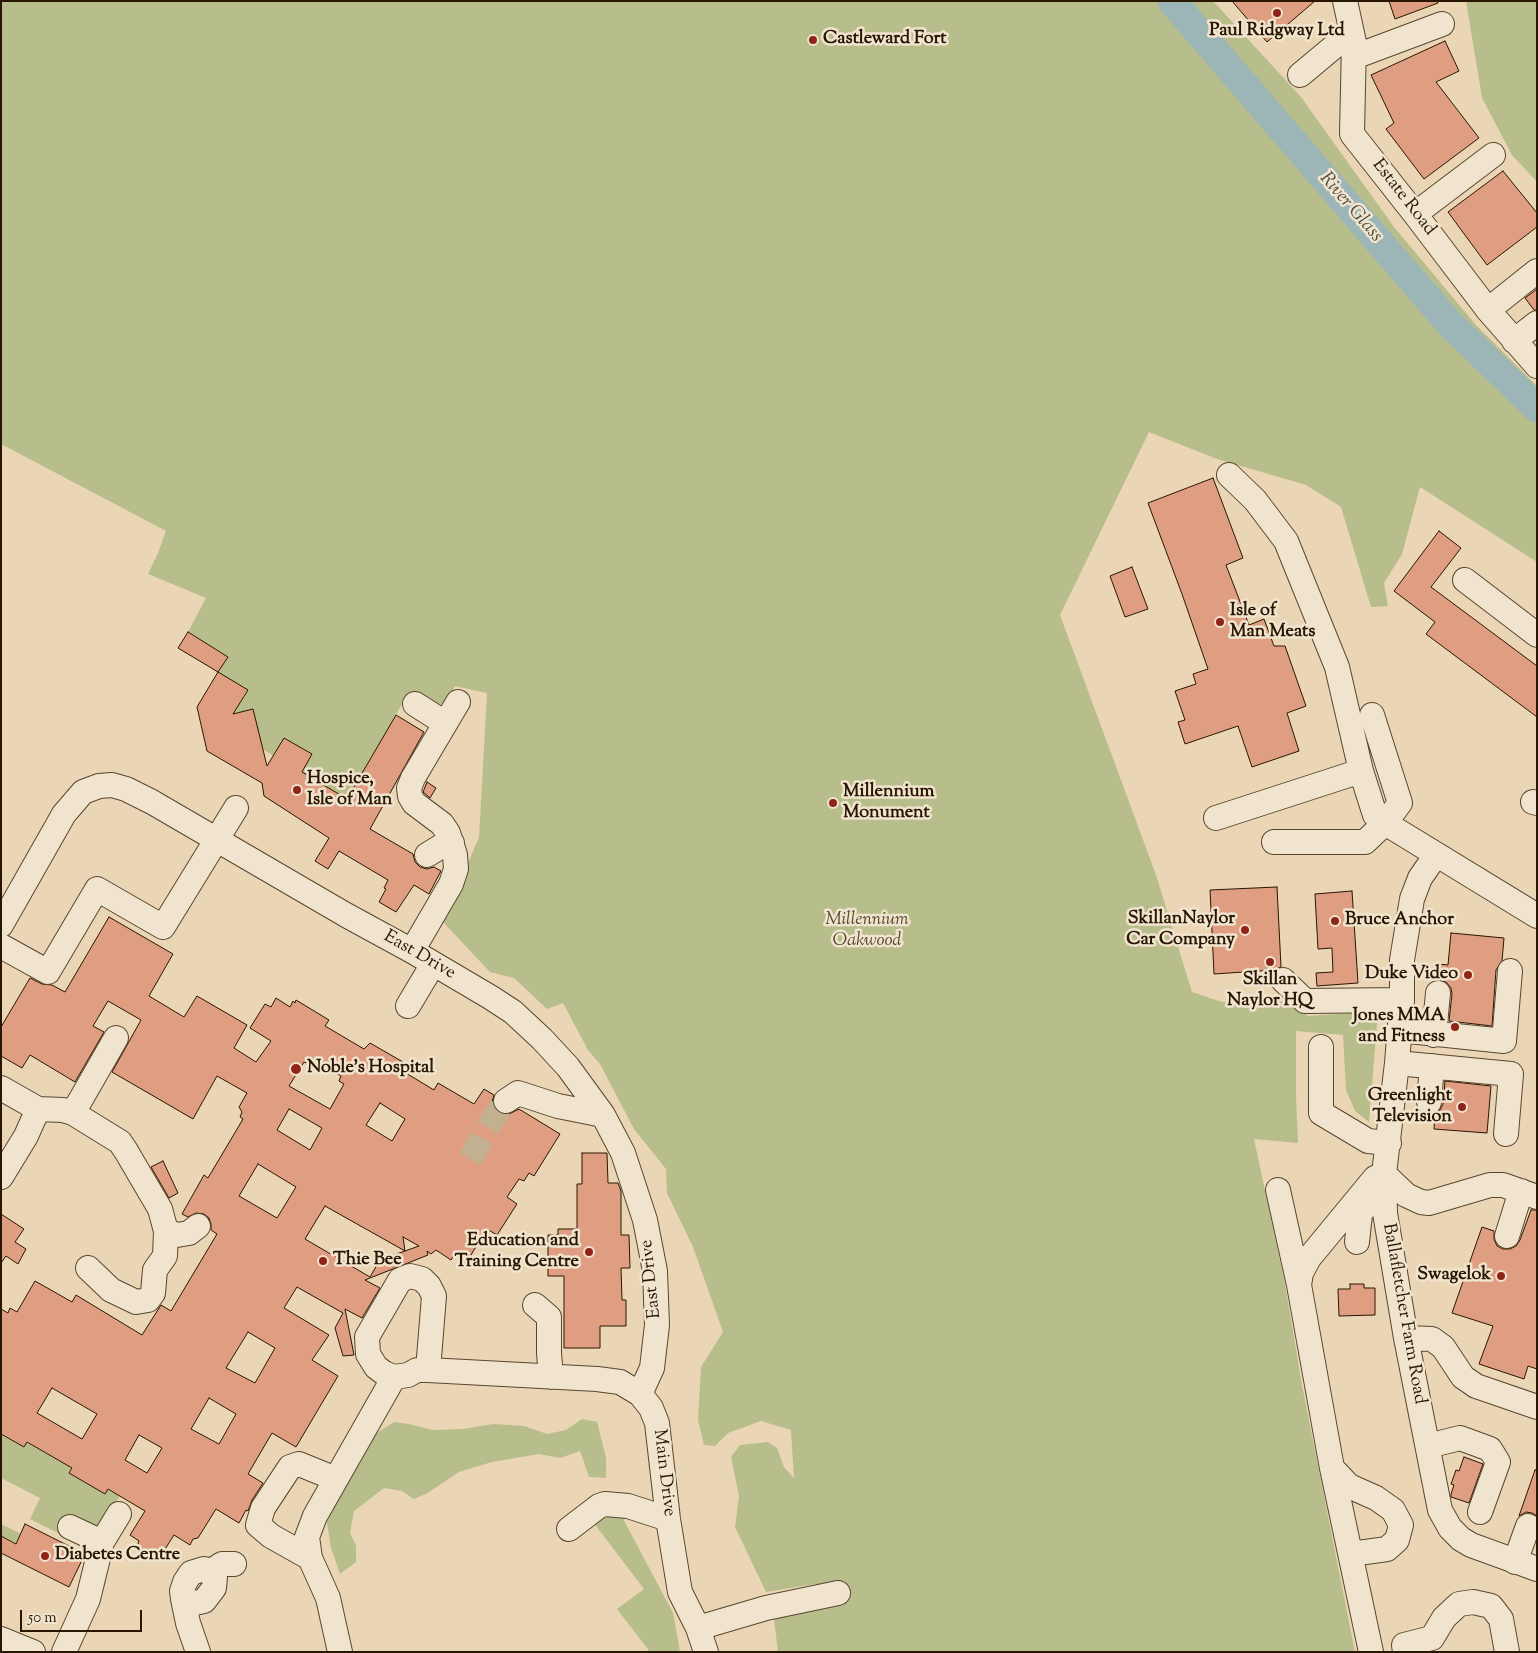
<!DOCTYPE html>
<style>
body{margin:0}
#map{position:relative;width:1538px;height:1653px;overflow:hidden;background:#ead6b5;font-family:"Sorts Mill Goudy",serif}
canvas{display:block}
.frame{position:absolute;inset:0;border:2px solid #281601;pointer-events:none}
.scale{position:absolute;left:20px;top:1610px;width:122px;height:22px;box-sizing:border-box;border:2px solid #281601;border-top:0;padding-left:6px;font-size:15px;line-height:18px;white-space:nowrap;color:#281601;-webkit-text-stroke:4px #f1e4cf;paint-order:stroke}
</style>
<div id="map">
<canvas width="1538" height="1653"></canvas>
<div class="frame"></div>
<div class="scale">50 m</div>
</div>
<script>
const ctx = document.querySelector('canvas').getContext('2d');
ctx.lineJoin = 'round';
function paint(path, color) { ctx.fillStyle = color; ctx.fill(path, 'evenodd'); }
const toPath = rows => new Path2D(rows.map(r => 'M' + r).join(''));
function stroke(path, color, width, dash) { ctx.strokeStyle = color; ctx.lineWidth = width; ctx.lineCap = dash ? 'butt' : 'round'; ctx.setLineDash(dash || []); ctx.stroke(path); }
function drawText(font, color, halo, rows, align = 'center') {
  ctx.font = font + ' "Sorts Mill Goudy",serif'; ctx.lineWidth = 5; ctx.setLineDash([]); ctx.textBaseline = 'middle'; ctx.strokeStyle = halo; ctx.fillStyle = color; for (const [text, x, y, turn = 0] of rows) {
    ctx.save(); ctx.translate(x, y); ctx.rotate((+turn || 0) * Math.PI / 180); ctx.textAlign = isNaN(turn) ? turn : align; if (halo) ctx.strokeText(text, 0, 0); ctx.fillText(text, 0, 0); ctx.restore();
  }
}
paint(toPath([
 [1,1,1213,1,1301,97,1394,227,1476,325,1537,386,1537,562,1420,487,1402,554,1384,583,1388,606,1371,607,1341,507,1306,485,1217,459,1149,432,1060,615,1156,875,1192,992,1222,1002,1286,1001,1308,1016,1378,1011,1369,1122,1355,1111,1346,1090,1343,1035,1296,1031,1296,1096,1298,1143,1254,1139,1285,1284,1302,1385,1355,1652,778,1652,774,1619,820,1608,816,1584,766,1592,735,1527,739,1496,731,1457,740,1445,768,1442,777,1448,784,1467,794,1478,791,1430,761,1421,728,1433,715,1446,704,1445,698,1420,701,1367,723,1332,693,1247,667,1193,666,1169,634,1129,600,1064,588,1050,563,1003,547,1009,514,978,490,972,443,922,479,837,487,693,455,686,447,702,437,705,409,692,347,799,302,772,312,754,284,738,274,756,240,736,258,730,253,709,233,714,248,690,218,672,228,657,188,632,206,598,148,574,158,553,166,531,1,444],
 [1466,1,1537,1,1537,182,1512,155,1482,98],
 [582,1419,597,1422,606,1458,606,1478,589,1477,580,1451,560,1458,539,1454,492,1462,459,1472,426,1494,414,1499,402,1491,384,1488,354,1511,350,1533,356,1546,356,1562,340,1574,331,1548,326,1517,369,1438,394,1422,408,1424,433,1430,463,1429,493,1424,524,1426,547,1434,566,1430],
 [1,1434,24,1447,27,1442,72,1468,69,1473,105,1494,108,1489,120,1496,108,1515,100,1524,96,1526,72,1515,62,1535,30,1519,40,1498,1,1478],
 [606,1513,620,1513,673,1613,680,1652,650,1652,617,1609,644,1589,593,1522],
 [1,1524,21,1534,16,1543,1,1536]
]), '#b8bd8c');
stroke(toPath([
 [1172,1,1449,323,1537,408]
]), '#9cb6b8', 29);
const building = toPath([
 [1232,1,1315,1,1267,42,1232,1],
 [1389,1,1438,1,1438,3,1395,19,1389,1],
 [1445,41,1459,71,1436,82,1479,138,1424,179,1386,129,1394,123,1371,75,1445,41],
 [1503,171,1537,213,1537,227,1487,265,1448,212,1503,171],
 [1537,289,1537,310,1534,310,1525,298,1537,289],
 [1213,478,1243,558,1226,565,1249,625,1264,619,1274,646,1285,646,1306,706,1287,713,1299,751,1252,767,1238,726,1185,744,1178,722,1185,720,1175,691,1196,684,1193,674,1208,669,1182,594,1148,503,1213,478],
 [1439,531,1461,548,1431,587,1537,666,1537,717,1426,634,1435,622,1394,591,1439,531],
 [1132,567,1148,609,1125,617,1110,576,1132,567],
 [188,632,228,657,218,672,178,648,188,632],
 [218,672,248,690,233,714,253,709,267,766,284,738,312,754,302,772,347,799,396,715,424,732,370,829,413,854,415,862,420,867,427,869,434,867,441,871,429,894,414,885,396,912,379,902,386,889,384,888,388,880,339,851,328,869,315,861,329,838,264,796,262,783,207,751,197,707,218,672],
 [427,782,436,788,430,798,423,792,427,782],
 [1277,887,1281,967,1273,970,1214,974,1210,890,1277,887],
 [1352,891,1358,983,1317,986,1316,973,1333,972,1332,948,1318,949,1315,894,1352,891],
 [109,917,173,954,149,996,184,1017,197,996,247,1025,234,1048,256,1062,271,1041,250,1028,265,1004,271,1007,276,998,290,1007,293,1001,295,1003,296,1000,329,1020,325,1026,364,1049,370,1043,410,1066,406,1073,434,1090,438,1083,474,1104,484,1089,494,1095,492,1102,494,1108,500,1113,507,1115,519,1109,560,1134,534,1176,529,1173,524,1181,519,1179,507,1197,517,1204,497,1235,487,1229,466,1263,454,1255,451,1260,436,1250,431,1254,427,1251,428,1255,365,1280,380,1288,362,1318,345,1309,354,1355,343,1356,335,1328,343,1313,297,1287,284,1308,329,1335,312,1360,338,1376,296,1447,272,1433,248,1474,263,1483,252,1500,248,1511,246,1510,239,1523,216,1509,198,1538,193,1539,190,1545,174,1535,162,1554,157,1551,153,1558,136,1548,139,1541,130,1535,145,1511,108,1489,105,1494,69,1473,72,1468,27,1442,24,1447,1,1434,1,1309,8,1313,10,1308,17,1312,35,1281,72,1302,76,1295,142,1335,161,1305,171,1311,217,1234,211,1230,211,1224,209,1218,204,1214,196,1213,188,1217,182,1214,204,1175,208,1178,243,1119,240,1117,242,1112,239,1107,247,1093,217,1076,193,1119,112,1072,141,1020,108,1001,93,1026,104,1032,75,1082,30,1055,22,1068,1,1056,1,1027,30,978,42,984,52,985,65,992,109,917],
 [309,1057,341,1076,339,1081,344,1084,330,1109,289,1086,304,1062,306,1063,309,1057],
 [380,1103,405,1119,392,1141,366,1125,380,1103],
 [289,1109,322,1128,310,1150,277,1130,289,1109],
 [258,1164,296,1187,277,1218,239,1196,258,1164],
 [325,1206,405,1251,380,1260,370,1277,305,1239,325,1206],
 [403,1237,419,1246,405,1251,403,1237],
 [248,1332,275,1348,255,1383,226,1368,248,1332],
 [52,1388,97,1414,82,1439,37,1413,52,1388],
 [209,1398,236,1414,219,1444,191,1429,209,1398],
 [139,1435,162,1448,147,1473,125,1460,139,1435],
 [1451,933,1504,938,1502,961,1496,970,1492,1026,1449,1021,1452,994,1451,988,1446,982,1436,980,1437,964,1448,965,1451,933],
 [1445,1081,1491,1086,1487,1133,1434,1129,1435,1114,1440,1110,1443,1104,1445,1081],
 [582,1153,607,1153,608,1183,618,1183,621,1191,621,1235,629,1235,630,1268,621,1268,622,1300,626,1300,626,1326,600,1326,600,1348,564,1348,564,1276,548,1276,548,1235,558,1235,558,1229,577,1229,577,1184,582,1184,582,1153],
 [163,1161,178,1193,169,1198,151,1167,163,1161],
 [1531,1210,1537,1210,1537,1369,1528,1366,1524,1379,1479,1364,1493,1326,1452,1313,1482,1227,1494,1231,1494,1239,1497,1246,1503,1249,1510,1249,1516,1246,1520,1240,1531,1210],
 [1,1214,24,1229,15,1242,26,1249,18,1264,6,1256,1,1263,1,1214],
 [1350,1284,1364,1284,1364,1288,1375,1288,1375,1315,1339,1316,1338,1289,1350,1289,1350,1284],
 [1464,1457,1483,1464,1469,1503,1451,1497,1451,1494,1454,1485,1451,1484,1456,1470,1459,1471,1464,1457],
 [1535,1470,1537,1470,1537,1516,1532,1513,1526,1512,1519,1516,1535,1470],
 [25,1524,85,1554,69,1587,1,1553,1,1536,16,1544,25,1524]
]);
paint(building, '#df9e81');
stroke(building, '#281601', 1);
stroke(toPath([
 [470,1159,494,1117,506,1101]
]), '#c3b091', 24, [24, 12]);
const minor = toPath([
 [1345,1,1354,42,1352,134,1415,214,1488,310,1537,366],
 [1354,57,1442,24],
 [1300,75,1336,45,1354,42],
 [1415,214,1493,155],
 [1488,310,1537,271],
 [1514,341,1537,323],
 [1229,475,1255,500,1286,541,1337,667,1361,771,1375,815,1385,823,1537,916],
 [1465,580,1537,635],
 [415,704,445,723],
 [1533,802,1537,803],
 [1216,818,1361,771],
 [1274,842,1365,842,1385,823,1400,803,1372,715],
 [427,855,440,847,452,843],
 [1436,855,1420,878,1412,899,1402,960,1402,1000,1397,1063,1384,1174,1385,1213,1406,1338,1440,1510,1450,1528,1461,1539,1471,1545,1537,1569],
 [1,925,64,814,83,792,99,786,112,785,126,789,152,802,346,915,412,951,490,997,513,1012,542,1039,568,1067,603,1115,623,1153,645,1220,655,1271,657,1325,652,1368,640,1394],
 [1,946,48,972,97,889,163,927,236,808],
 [412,951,451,884,456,869,455,855,448,833,442,824,414,803,410,796,409,788,413,778,458,702],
 [1283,980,1305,1001,1402,1000],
 [408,1006,433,964],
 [1399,1030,1504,1041,1510,971],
 [1434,1035,1438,993],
 [1321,1047,1321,1113,1368,1141,1389,1143],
 [1397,1063,1511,1074,1506,1134],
 [1,1088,38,1109,63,1110,73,1113,120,1142,126,1151,160,1209,166,1231,165,1256,155,1270,153,1293,148,1300,136,1302,111,1290,88,1268],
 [506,1101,518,1093,558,1106,603,1115],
 [1429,1102,1432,1066],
 [73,1113,116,1038],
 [1384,1174,1406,1195,1421,1202,1429,1203,1490,1185,1503,1185,1537,1197],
 [1,1177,26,1136,38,1109],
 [1278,1190,1299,1285],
 [166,1231,177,1235,189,1233,198,1226],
 [1507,1236,1521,1191],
 [1357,1242,1360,1214,1366,1205,1377,1200],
 [535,1305,549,1317,549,1353,551,1377],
 [1406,1338,1432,1339,1443,1347,1463,1377,1476,1386,1537,1407],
 [428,1370,434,1296,429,1286,422,1279,410,1276,400,1280,367,1337,368,1354,376,1367,384,1373,394,1377,408,1375,417,1370,428,1370,597,1379,620,1382,640,1394,651,1408,657,1423,668,1519,680,1592,698,1628,706,1652],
 [1428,1446,1460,1438,1490,1449,1498,1462,1480,1512],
 [1332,1468,1349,1486,1376,1498,1393,1510,1401,1525,1397,1540,1387,1549,1351,1554],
 [70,1527,102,1542],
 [569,1529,599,1506,605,1504,628,1506,668,1519],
 [310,1558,271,1536,258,1525,263,1508,290,1467,299,1464,336,1479],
 [1515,1562,1528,1526],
 [211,1571,222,1564,234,1564],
 [183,1599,190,1604,204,1601,214,1588,215,1577,211,1571,204,1569,191,1573,185,1582,182,1591,183,1599,188,1623,198,1652],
 [698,1628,766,1608,838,1593],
 [1,1639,33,1652],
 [64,1652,88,1599,102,1542,119,1514],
 [340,1652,328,1598,310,1558,307,1537,315,1516,394,1377],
 [1371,1652,1332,1468,1299,1285,1301,1273,1309,1258,1375,1178,1384,1174],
 [1405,1652,1404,1645,1432,1638,1444,1618,1459,1604,1473,1602,1491,1606,1501,1619,1507,1652]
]);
stroke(minor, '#58462e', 26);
stroke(minor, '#f1e4cf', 24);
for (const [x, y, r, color] of [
 [1277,13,5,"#8f2418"],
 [813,40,5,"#8f2418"],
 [1220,622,5,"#8f2418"],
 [297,790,5,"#8f2418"],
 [833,803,5,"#8f2418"],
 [1335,921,5,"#8f2418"],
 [1245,930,5,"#8f2418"],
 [1270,962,5,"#8f2418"],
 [1468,975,5,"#8f2418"],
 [1455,1027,5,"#8f2418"],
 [296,1069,6,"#8f2418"],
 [1462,1107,5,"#8f2418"],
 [589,1252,5,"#8f2418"],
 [323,1261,5,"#8f2418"],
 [1501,1276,5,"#8f2418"],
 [45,1556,5,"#8f2418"]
]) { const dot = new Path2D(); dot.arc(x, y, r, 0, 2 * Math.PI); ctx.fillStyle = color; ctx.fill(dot); stroke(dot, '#f1e4cf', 2); }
drawText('bold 18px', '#281601', '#f1e4cf', [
 ["Paul Ridgway Ltd",1277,32,"center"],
 ["Castleward Fort",823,40],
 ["Isle of",1230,612],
 ["Man Meats",1230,633],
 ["Hospice,",307,780],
 ["Isle of Man",307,801],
 ["Millennium",843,793],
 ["Monument",843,814],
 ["SkillanNaylor",1235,920,"right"],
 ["Car Company",1235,941,"right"],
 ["Bruce Anchor",1345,921],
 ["Duke Video",1458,975,"right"],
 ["Skillan",1270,981,"center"],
 ["Naylor HQ",1270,1002,"center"],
 ["Jones MMA",1445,1017,"right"],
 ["and Fitness",1445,1038,"right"],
 ["Noble's Hospital",307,1069],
 ["Greenlight",1452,1097,"right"],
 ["Television",1452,1118,"right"],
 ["Education and",579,1242,"right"],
 ["Training Centre",579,1263,"right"],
 ["Thie Bee",333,1261],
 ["Swagelok",1491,1276,"right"],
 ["Diabetes Centre",55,1556]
], 'left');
drawText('18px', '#281601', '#f1e4cf', [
 ["Estate Road",1403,198,52],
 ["East Drive",419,956,30],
 ["East Drive",652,1279,-96],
 ["Ballafletcher Farm Road",1403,1314,80],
 ["Main Drive",663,1473,83]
]);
drawText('italic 18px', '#53482b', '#f1e4cf', [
 ["Millennium",867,921],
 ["Oakwood",867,942]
]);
drawText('italic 19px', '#514e41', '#f1e4cf', [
 ["River Glass",1350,208,49]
]);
</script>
